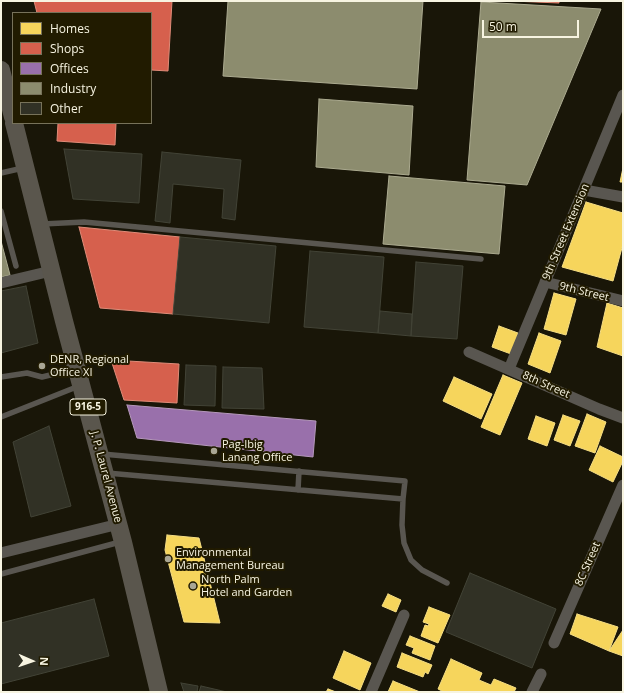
<!DOCTYPE html>
<style>
body{margin:0}
#map{position:relative;width:624px;height:693px;overflow:hidden;background:#191608;font-family:"Open Sans",sans-serif}
canvas{display:block}
.frame{position:absolute;inset:0;border:2px solid #f7f4e1;pointer-events:none}
.legend{position:absolute;left:12px;top:12px;width:140px;height:112px;box-sizing:border-box;background:#211b00;border:1px solid #77725a;margin:0;padding:5px 7px;list-style:none;font-size:12px;color:#f7f4e1}
.legend li{display:flex;align-items:center;gap:8px;height:20px}
.legend b{width:20px;border:1px solid #77725a}
.north{position:absolute;left:12px;top:641px;width:40px;height:40px;-webkit-text-stroke:3px #211b00;paint-order:stroke;rotate:92deg;font-size:11px;font-weight:700;line-height:16px;text-align:center;color:#f7f4e1}
.north::after{content:'';display:block;margin:auto;width:14px;height:18px;background:#f7f4e1;clip-path:polygon(50% 0,100% 100%,50% 72%,0 100%)}
.scale{position:absolute;left:482px;top:20px;width:97px;height:18px;box-sizing:border-box;border:2px solid #f7f4e1;border-top:0;padding-left:5px;font-size:12px;line-height:14px;white-space:nowrap;color:#f7f4e1;-webkit-text-stroke:3px #211b00;paint-order:stroke}
</style>
<div id="map">
<canvas width="624" height="693"></canvas>
<div class="frame"></div>
<ul class="legend">
<li><b style="height:11px;background:#f6d55c"></b>Homes</li>
<li><b style="height:11px;background:#d6604d"></b>Shops</li>
<li><b style="height:11px;background:#9970ab"></b>Offices</li>
<li><b style="height:11px;background:#8c8c6e"></b>Industry</li>
<li><b style="height:11px;background:#313125"></b>Other</li>
</ul>
<div class="north">N</div>
<div class="scale">50 m</div>
</div>
<script>
const ctx = document.querySelector('canvas').getContext('2d');
ctx.lineJoin = 'round';
function paint(path, color) { ctx.fillStyle = color; ctx.fill(path, 'evenodd'); }
const toPath = rows => new Path2D(rows.map(r => 'M' + r).join(''));
function stroke(path, color, width, dash) { ctx.strokeStyle = color; ctx.lineWidth = width; ctx.lineCap = dash ? 'butt' : 'round'; ctx.setLineDash(dash || []); ctx.stroke(path); }
function drawText(font, color, halo, rows, align = 'center') {
  ctx.font = font + ' "Open Sans",sans-serif'; ctx.lineWidth = 4; ctx.setLineDash([]); ctx.textBaseline = 'middle'; ctx.strokeStyle = halo; ctx.fillStyle = color; for (const [text, x, y, turn = 0] of rows) {
    ctx.save(); ctx.translate(x, y); ctx.rotate((+turn || 0) * Math.PI / 180); ctx.textAlign = isNaN(turn) ? turn : align; if (halo) ctx.strokeText(text, 0, 0); ctx.fillText(text, 0, 0); ctx.restore();
  }
}
const homes = toPath([
 [623,168,623,182,620,182,623,168],
 [586,202,623,213,623,244,613,281,562,267,586,202],
 [554,293,576,299,566,335,544,329,554,293],
 [607,303,623,308,623,356,597,347,607,303],
 [499,326,518,333,511,354,492,347,499,326],
 [539,333,561,341,550,373,528,364,539,333],
 [503,375,522,383,500,435,481,427,503,375],
 [454,377,492,394,481,419,443,401,454,377],
 [587,414,606,422,595,453,575,446,587,414],
 [563,415,580,421,570,446,554,440,563,415],
 [536,416,555,423,547,446,528,439,536,416],
 [600,446,623,457,623,461,613,482,589,470,600,446],
 [167,535,199,538,220,623,184,622,165,550,167,535],
 [388,594,401,600,396,612,382,606,388,594],
 [429,607,450,615,438,643,421,636,425,625,428,626,429,624,423,622,429,607],
 [577,614,618,627,609,651,570,634,577,614],
 [623,630,623,656,609,651,623,630],
 [410,636,435,646,430,660,412,653,414,648,406,645,410,636],
 [344,651,371,663,360,690,333,678,344,651],
 [402,653,432,665,428,674,425,672,423,677,397,667,402,653],
 [451,659,482,673,479,680,491,685,494,679,516,688,514,692,444,692,438,689,451,659],
 [393,681,420,692,388,692,393,681],
 [328,689,336,692,326,692,328,689]
]);
paint(homes, '#f6d55c');
stroke(homes, '#f6de84', 1);
const shops = toPath([
 [34,1,172,1,168,71,151,70,151,13,37,13,34,1],
 [512,1,559,1,559,3,512,1],
 [58,123,116,123,115,145,57,141,58,123],
 [79,227,180,237,173,314,100,308,79,227],
 [111,360,179,364,177,403,124,400,111,360]
]);
paint(shops, '#d6604d');
stroke(shops, '#e08c79', 1);
const offices = toPath([
 [127,405,316,421,313,457,137,438,127,405]
]);
paint(offices, '#9970ab');
stroke(offices, '#b598bb', 1);
const industry = toPath([
 [228,1,423,1,417,89,223,76,228,1],
 [481,2,601,9,527,185,467,180,481,2],
 [319,99,413,106,409,175,316,167,319,99],
 [389,176,505,186,499,254,383,244,389,176],
 [1,241,10,275,1,277,1,241]
]);
paint(industry, '#8c8c6e');
stroke(industry, '#acab90', 1);
const building = toPath([
 [64,149,142,154,139,203,73,199,64,149],
 [162,152,241,160,235,220,222,218,224,189,173,184,170,223,155,221,162,152],
 [180,237,276,246,269,323,173,314,180,237],
 [310,251,384,257,378,333,304,327,310,251],
 [416,262,463,266,457,339,411,336,416,262],
 [26,286,38,343,1,353,1,291,26,286],
 [380,311,412,314,411,336,378,333,380,311],
 [186,365,216,366,215,406,184,405,186,365],
 [223,367,262,368,264,409,222,408,223,367],
 [49,426,71,506,31,517,13,442,49,426],
 [470,573,556,609,532,668,446,632,470,573],
 [94,599,109,656,1,684,1,623,94,599],
 [181,683,198,686,197,692,184,692,181,683],
 [201,686,227,692,199,692,201,686]
]);
paint(building, '#313125');
stroke(building, '#424336', 1);
stroke(toPath([
 [1,173,23,168],
 [1,211,16,266],
 [42,224,84,222,481,259],
 [1,377,27,373,42,377,75,369],
 [1,417,79,386],
 [102,454,405,481,403,499,107,473],
 [298,490,299,471],
 [403,499,402,525,404,543,411,560,422,570,447,583],
 [1,574,120,542]
]), '#595650', 5.5);
stroke(toPath([
 [584,190,623,197],
 [545,282,623,301],
 [1,283,51,271],
 [469,352,599,409,623,418],
 [509,369,623,95],
 [1,553,119,524],
 [554,643,623,485],
 [371,692,404,615],
 [532,692,541,674]
]), '#595650', 11);
stroke(toPath([
 [1,70,13,117],
 [14,123,64,321,123,542,159,692]
]), '#5a564d', 18);
for (const [x, y, r, color] of [
 [42,366,4,"#a9a695"],
 [214,451,4,"#a9a695"],
 [168,559,4,"#a9a695"],
 [193,586,4,"#a9a695"]
]) { const dot = new Path2D(); dot.arc(x, y, r, 0, 2 * Math.PI); ctx.fillStyle = color; ctx.fill(dot); stroke(dot, '#211b00', 1.5); }
for (const [x, y, w] of [
 [88,407,36]
]) { const box = new Path2D(); box.roundRect(x - w / 2, y - 8, w, 16, 3); ctx.fillStyle = '#211b00'; ctx.fill(box); stroke(box, '#f7f4e1', 1); }
drawText('bold 10px', '#f7f4e1', null, [
 ["916-5",88,407]
]);
drawText('11px', '#f7f4e1', '#211b00', [
 ["9th Street Extension",566,232,-67],
 ["9th Street",584,292,14],
 ["8th Street",546,385,24],
 ["J. P. Laurel Avenue",106,477,75],
 ["8C Street",588,564,-66]
]);
drawText('11px', '#f7f4e1', '#211b00', [
 ["DENR, Regional",50,360],
 ["Office XI",50,373],
 ["Pag-Ibig",222,445],
 ["Lanang Office",222,458],
 ["Environmental",176,553],
 ["Management Bureau",176,566],
 ["North Palm",201,580],
 ["Hotel and Garden",201,593]
], 'left');
</script>
